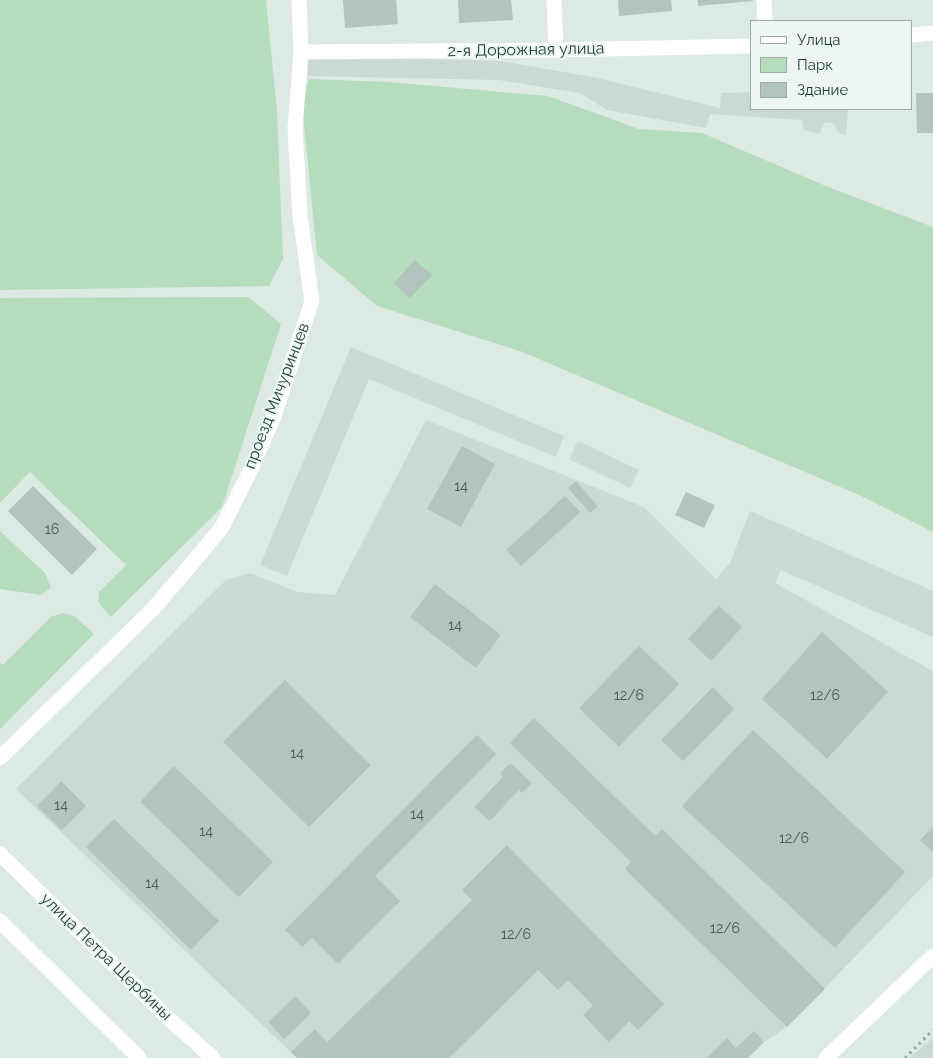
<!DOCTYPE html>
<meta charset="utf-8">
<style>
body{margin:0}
#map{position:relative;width:933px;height:1058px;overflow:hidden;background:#dde9e3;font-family:Raleway,sans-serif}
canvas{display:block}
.legend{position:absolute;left:750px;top:20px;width:162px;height:90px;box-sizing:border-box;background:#edf6f1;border:1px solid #9aaaa4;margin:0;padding:6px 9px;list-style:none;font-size:15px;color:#1e3930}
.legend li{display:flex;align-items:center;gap:10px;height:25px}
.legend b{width:25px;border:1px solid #9aaaa4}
</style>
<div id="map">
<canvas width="933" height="1058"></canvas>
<ul class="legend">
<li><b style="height:6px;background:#fff"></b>Улица</li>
<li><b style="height:14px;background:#b5dcbd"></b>Парк</li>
<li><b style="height:14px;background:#b2c4bc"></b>Здание</li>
</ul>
</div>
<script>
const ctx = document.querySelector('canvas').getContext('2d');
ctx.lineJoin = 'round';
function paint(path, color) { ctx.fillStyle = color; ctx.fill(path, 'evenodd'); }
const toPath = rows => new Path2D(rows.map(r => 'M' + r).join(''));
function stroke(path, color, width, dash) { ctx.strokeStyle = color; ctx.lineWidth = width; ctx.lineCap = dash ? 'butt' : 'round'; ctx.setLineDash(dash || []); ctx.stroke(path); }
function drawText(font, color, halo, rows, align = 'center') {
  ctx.font = font + ' Raleway,sans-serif'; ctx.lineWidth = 4; ctx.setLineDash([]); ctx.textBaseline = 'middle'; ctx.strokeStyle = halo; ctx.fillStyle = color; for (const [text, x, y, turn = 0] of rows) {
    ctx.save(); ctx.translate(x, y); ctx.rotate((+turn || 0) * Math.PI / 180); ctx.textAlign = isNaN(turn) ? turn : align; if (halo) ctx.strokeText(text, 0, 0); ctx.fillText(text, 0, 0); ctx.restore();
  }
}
paint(toPath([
 [307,56,500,61,598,78,720,108,721,93,752,92,752,109,848,109,846,135,837,132,835,124,825,122,819,134,804,130,802,120,710,114,706,128,607,110,580,93,499,80,308,76],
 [351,347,564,436,556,457,369,379,287,576,260,565],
 [426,420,644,507,716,579,730,563,750,511,933,591,933,637,781,570,775,583,933,671,933,876,787,1027,764,1042,748,1058,297,1058,16,789,226,580,250,573,297,592,335,595],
 [578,441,639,470,630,488,569,459],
 [933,1038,933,1058,909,1058]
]), '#cbd9d2');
paint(toPath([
 [0,0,266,0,277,112,283,259,269,286,0,290],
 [309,79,388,82,548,96,639,129,702,133,833,189,933,227,933,532,857,494,520,351,377,306,317,255,302,104],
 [248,297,281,324,222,507,111,617,98,602,99,592,126,565,30,472,0,503,0,298],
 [0,531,45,573,51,588,41,595,0,589],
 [62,613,74,616,94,634,0,729,0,662,3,665,51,617]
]), '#b5dcbd');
paint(toPath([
 [343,0,396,0,398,24,345,28],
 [458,0,511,0,513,20,459,23],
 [618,0,671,0,672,11,619,16],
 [698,0,753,0,753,1,698,6],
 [916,93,933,93,933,133,917,133],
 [415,260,432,275,410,298,394,283],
 [462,446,495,464,461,527,427,509],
 [576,481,598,506,590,513,568,488],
 [33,486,97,549,72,575,8,511],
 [686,492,715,505,704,528,675,515],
 [565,496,580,512,521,566,506,550],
 [435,584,501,635,476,668,410,617],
 [719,606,742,627,711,661,688,639],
 [822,632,888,692,827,759,762,699],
 [639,646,679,684,619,747,579,708],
 [285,680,371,765,309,827,223,742],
 [713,687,734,709,683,761,661,740],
 [534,718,655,836,662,829,825,989,787,1027,625,869,631,862,510,743],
 [753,730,905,872,835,948,682,806],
 [477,735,496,754,375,876,400,901,338,964,312,938,302,947,285,930],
 [510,763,532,783,522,793,519,790,490,821,474,807,503,777,500,774],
 [174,766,273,862,239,897,140,802],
 [61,781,86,806,62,830,37,806],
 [114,819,219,921,191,950,86,847],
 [933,827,933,852,920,840],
 [507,845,664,1004,638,1030,629,1021,609,1042,583,1015,593,1005,568,980,558,990,538,970,449,1058,297,1058,291,1052,315,1029,327,1042,472,900,462,890],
 [295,996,311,1013,284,1039,268,1022],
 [754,1031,764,1042,748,1058,707,1058,727,1038,736,1048]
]), '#b2c4bc');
stroke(toPath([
 [905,1058,933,1030]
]), '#7cae9c', 3, [2.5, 4]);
stroke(toPath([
 [554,0,556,50],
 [764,0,765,21],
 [912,35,933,33],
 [301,52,556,50,752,46],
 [0,758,152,610,200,554,222,527,251,469,274,416,312,301,300,216,295,128,301,52,299,0],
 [0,854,167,1017,213,1058],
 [0,921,139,1058],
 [826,1058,933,956]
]), '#fff', 15);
drawText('14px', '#435c53', null, [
 ["14",461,487],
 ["16",52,530],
 ["14",455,626],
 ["12/6",629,696],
 ["12/6",825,696],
 ["14",297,754],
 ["14",61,806],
 ["14",417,815],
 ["14",206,832],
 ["12/6",794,839],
 ["14",152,884],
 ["12/6",725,929],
 ["12/6",516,935]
]);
drawText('16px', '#1e3930', '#edf6f1', [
 ["2-я Дорожная улица",526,50,-1],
 ["проезд Мичуринцев",277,396,-69],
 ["улица Петра Щербины",106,957,44]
]);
</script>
